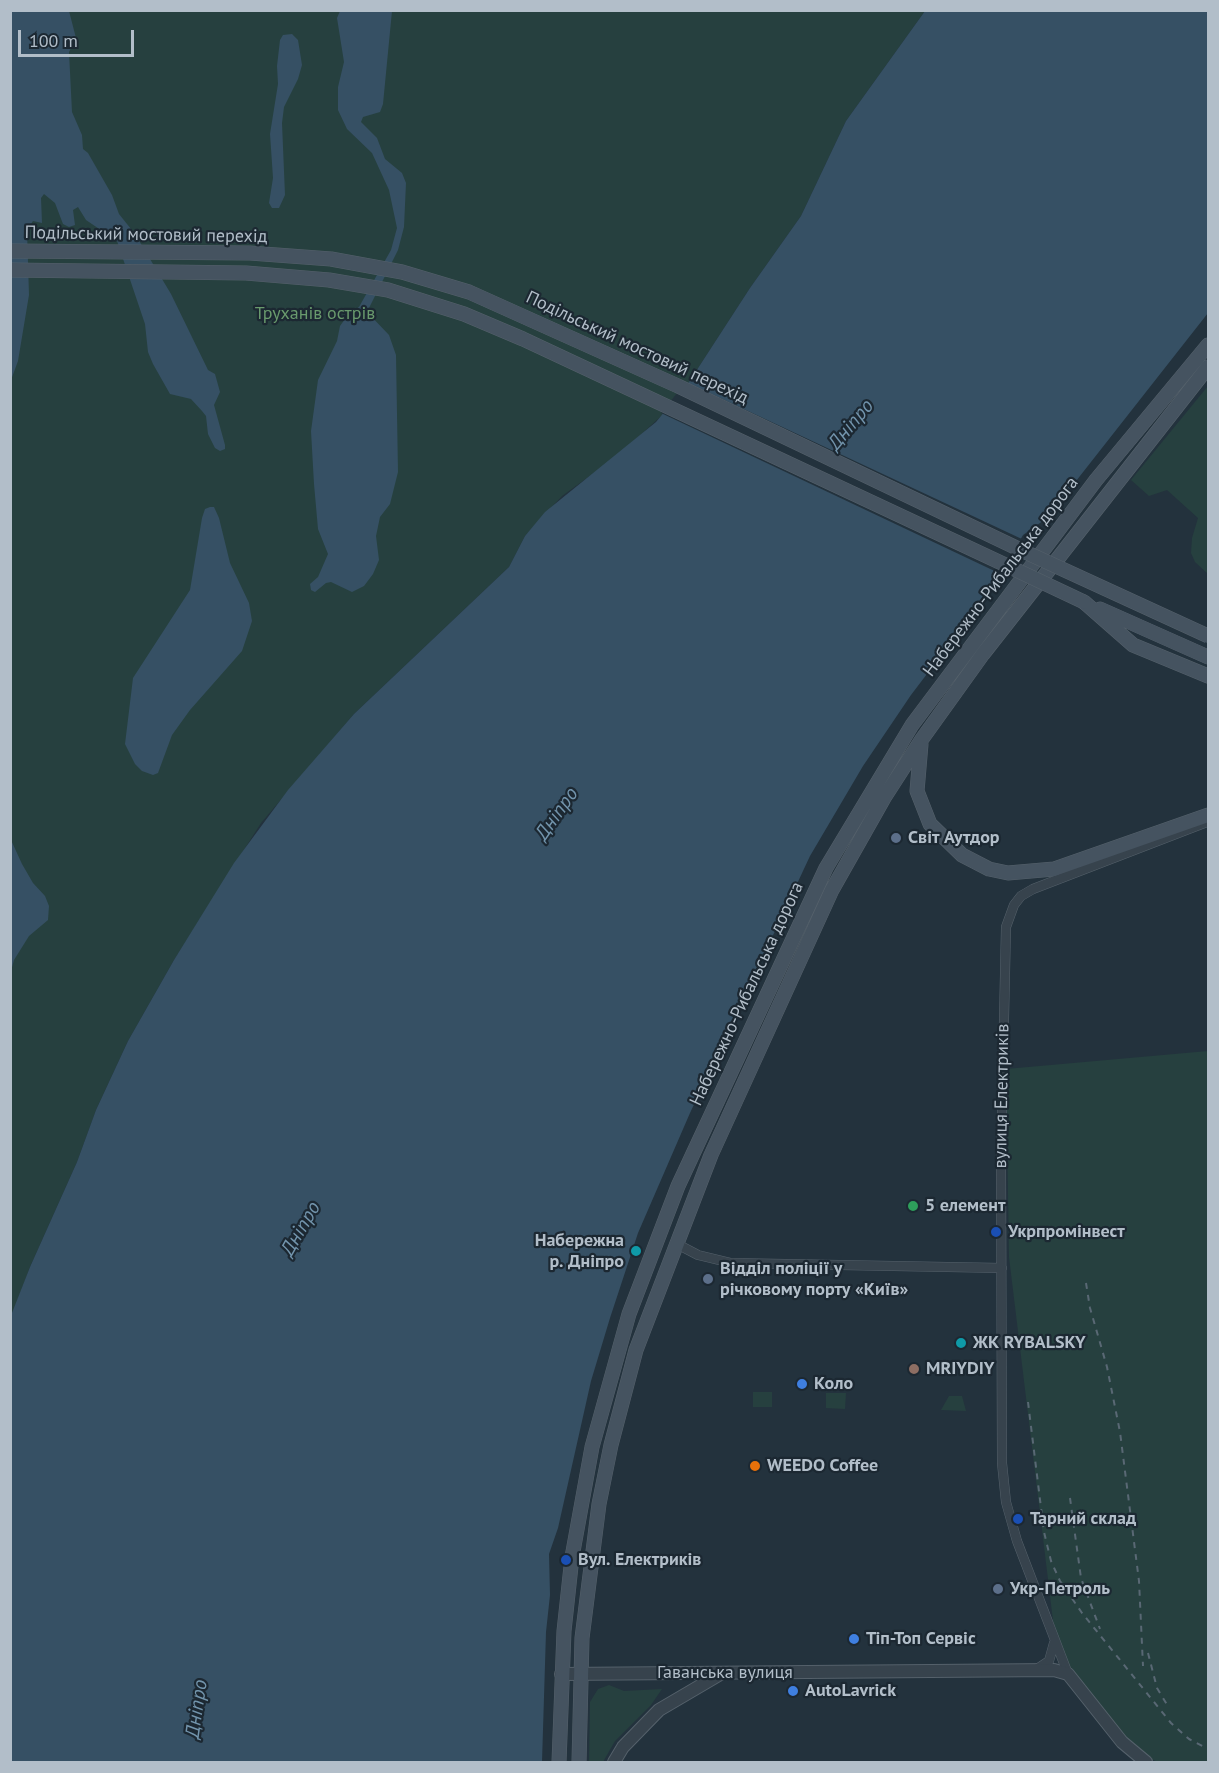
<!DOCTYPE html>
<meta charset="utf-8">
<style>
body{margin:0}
#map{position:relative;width:1219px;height:1773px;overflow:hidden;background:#23323d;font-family:"PT Sans",sans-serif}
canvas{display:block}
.frame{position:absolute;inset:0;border:12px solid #b2bec9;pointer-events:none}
.scale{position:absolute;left:18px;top:30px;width:116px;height:27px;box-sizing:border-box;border:3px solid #b2bec9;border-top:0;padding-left:8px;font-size:18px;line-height:21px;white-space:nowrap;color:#b2bec9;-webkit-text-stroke:4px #1c2832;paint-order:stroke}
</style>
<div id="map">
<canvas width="1219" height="1773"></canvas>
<div class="frame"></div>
<div class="scale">100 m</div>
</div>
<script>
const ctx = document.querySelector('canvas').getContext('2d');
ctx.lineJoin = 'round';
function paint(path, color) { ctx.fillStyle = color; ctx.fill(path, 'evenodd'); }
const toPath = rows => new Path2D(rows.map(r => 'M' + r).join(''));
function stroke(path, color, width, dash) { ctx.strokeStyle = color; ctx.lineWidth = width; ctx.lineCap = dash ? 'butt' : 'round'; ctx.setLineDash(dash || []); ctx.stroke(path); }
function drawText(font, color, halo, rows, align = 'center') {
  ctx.font = font + ' "PT Sans",sans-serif'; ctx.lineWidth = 4.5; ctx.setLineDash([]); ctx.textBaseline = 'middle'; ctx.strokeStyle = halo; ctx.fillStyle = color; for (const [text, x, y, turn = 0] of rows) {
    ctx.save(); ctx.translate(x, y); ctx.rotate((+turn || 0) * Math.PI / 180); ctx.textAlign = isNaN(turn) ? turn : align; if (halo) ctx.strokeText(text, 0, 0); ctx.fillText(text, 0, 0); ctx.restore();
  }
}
paint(toPath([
 [10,11,925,11,846,121,801,216,750,288,689,382,669,409,616,457,562,496,525,536,509,567,354,714,261,823,174,960,128,1041,96,1110,77,1162,30,1267,11,1318],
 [1208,386,1208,574,1195,562,1191,553,1192,538,1198,518,1167,490,1149,496,1131,480],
 [1208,1051,1208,1762,1158,1762,1142,1755,1058,1662,1009,1257,1006,1069],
 [753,1392,772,1392,772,1407,753,1407],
 [826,1393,846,1393,845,1409,826,1408],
 [949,1396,962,1396,966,1411,941,1410],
 [609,1685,624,1691,662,1689,651,1705,615,1741,603,1762,589,1762,590,1702,598,1689]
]), '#26403f');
paint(toPath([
 [11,11,69,11,76,38,69,52,72,112,82,135,83,149,88,153,112,195,119,214,135,234,171,294,208,370,215,374,220,392,214,405,225,445,225,449,220,451,215,448,208,434,206,416,202,411,191,399,170,394,153,364,148,352,145,324,117,241,86,220,78,207,73,210,75,225,69,227,63,224,55,203,44,194,41,198,42,223,33,221,27,230,29,295,18,361,11,380],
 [340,11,392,11,383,104,380,112,363,117,361,122,377,138,385,159,402,173,406,183,404,227,398,250,367,312,389,335,396,355,398,472,390,504,380,517,376,536,379,560,373,574,364,586,352,592,331,582,326,583,315,592,311,590,310,584,318,577,328,554,318,529,314,484,311,431,318,380,337,341,340,326,350,312,359,307,391,250,397,228,389,190,372,153,347,129,338,110,338,87,344,62,337,18],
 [925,11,1208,11,1208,313,1047,518,1023,535,996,583,911,695,863,766,810,856,690,1113,638,1233,610,1318,591,1381,558,1528,549,1554,550,1595,546,1632,542,1762,11,1762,10,1318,30,1267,77,1162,96,1110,128,1041,174,960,234,863,288,790,354,714,509,567,525,536,545,512,656,422,689,382,750,288,801,216,846,121],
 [292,34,298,40,302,65,298,79,284,107,282,123,285,195,279,208,272,208,269,203,273,178,270,134,278,84,277,66,280,40,283,35],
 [210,507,214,507,219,518,230,563,249,603,252,621,242,651,190,710,172,735,158,773,153,775,142,771,135,764,125,744,133,678,190,590,202,518,205,509],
 [11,840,22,864,33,883,45,896,49,906,48,920,29,936,14,960,11,971]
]), '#365064');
paint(toPath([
 [686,382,1024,540,1003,575,661,413]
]), '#23323d');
const minor = toPath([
 [675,1243,698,1255,731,1263,1002,1268],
 [1037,1669,1049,1661,1054,1643],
 [1068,1674,1017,1541,1006,1502,1002,1463,1001,1159,1006,927,1014,905,1021,896,1033,889,1207,822]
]);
const tertiary = toPath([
 [561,1674,1054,1670,1068,1674,1122,1742,1146,1762],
 [614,1762,623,1747,659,1710,722,1673]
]);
const secondary = toPath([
 [10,251,250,253,331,259,402,272,469,292,678,386,1023,551],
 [10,270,246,273,329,280,388,290,464,314,523,339,1012,568],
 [1084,602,1133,645,1208,676],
 [1100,609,1208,657],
 [921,744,917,791,930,824,962,855,989,869,1008,873,1054,869,1208,815],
 [559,1762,564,1631,572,1557,592,1447,629,1314,678,1186,826,868,912,725,1096,480,1208,345],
 [579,1762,582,1638,599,1504,611,1445,636,1350,711,1155,832,890,884,798,922,739,983,654,1208,367]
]);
stroke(minor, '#55616b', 10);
stroke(tertiary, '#55616b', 14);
stroke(secondary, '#55616b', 15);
stroke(minor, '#37434d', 9);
stroke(tertiary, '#37434d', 12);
stroke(secondary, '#455360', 14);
stroke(toPath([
 [1086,1283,1090,1308,1107,1367,1120,1432,1139,1581,1143,1666],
 [1028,1402,1044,1532,1051,1561,1060,1581,1082,1613,1171,1723,1189,1739,1208,1749],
 [1070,1498,1081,1578,1100,1629],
 [1148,1653,1157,1688,1169,1708]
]), '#596874', 2, [6, 6]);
const secondaryBridge = toPath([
 [1023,551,1208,636],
 [1012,568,1084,602]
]);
stroke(secondaryBridge, '#55616b', 15, []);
stroke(secondaryBridge, '#455360', 14);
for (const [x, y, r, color] of [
 [896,838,6,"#5c6f8a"],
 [913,1206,6,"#2e9e5b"],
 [996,1232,6,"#1a4fb4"],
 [636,1251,6,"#0f9aa8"],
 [708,1279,6,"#5c6f8a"],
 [961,1343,6,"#0f9aa8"],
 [914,1369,6,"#8d6e63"],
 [802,1384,6,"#3f7fe0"],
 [755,1466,6,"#e8710a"],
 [1018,1519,6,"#1a4fb4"],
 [566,1560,6,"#1a4fb4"],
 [998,1589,6,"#5c6f8a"],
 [854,1639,6,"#3f7fe0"],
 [793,1691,6,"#3f7fe0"]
]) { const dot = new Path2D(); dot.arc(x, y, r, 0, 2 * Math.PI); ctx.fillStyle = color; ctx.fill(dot); stroke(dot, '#1c2832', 2); }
drawText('18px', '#b2bec9', '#1c2832', [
 ["Подільський мостовий перехід",146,235,1],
 ["Подільський мостовий перехід",637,348,25],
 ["Набережно-Рибальська дорога",1001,577,-53],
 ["Набережно-Рибальська дорога",747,994,-65],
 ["вулиця Електриків",1002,1096,-89],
 ["Гаванська вулиця",725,1673]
]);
drawText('18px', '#699a6d', '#1c2832', [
 ["Труханів острів",315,314]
]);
drawText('bold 18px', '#b2bec9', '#1c2832', [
 ["Світ Аутдор",908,838],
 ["5 елемент",925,1206],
 ["Укрпромінвест",1008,1232],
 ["Набережна",624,1241,"right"],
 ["р. Дніпро",624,1262,"right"],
 ["Відділ поліції у",720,1269],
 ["річковому порту «Київ»",720,1290],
 ["ЖК RYBALSKY",973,1343],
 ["MRIYDIY",926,1369],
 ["Коло",814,1384],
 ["WEEDO Coffee",767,1466],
 ["Тарний склад",1030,1519],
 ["Вул. Електриків",578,1560],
 ["Укр-Петроль",1010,1589],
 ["Тіп-Топ Сервіс",866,1639],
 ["AutoLavrick",805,1691]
], 'left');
drawText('italic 20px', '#7294ac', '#1c2832', [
 ["Дніпро",851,425,-50],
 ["Дніпро",557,814,-55],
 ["Дніпро",301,1229,-60],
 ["Дніпро",197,1709,-82]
]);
</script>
